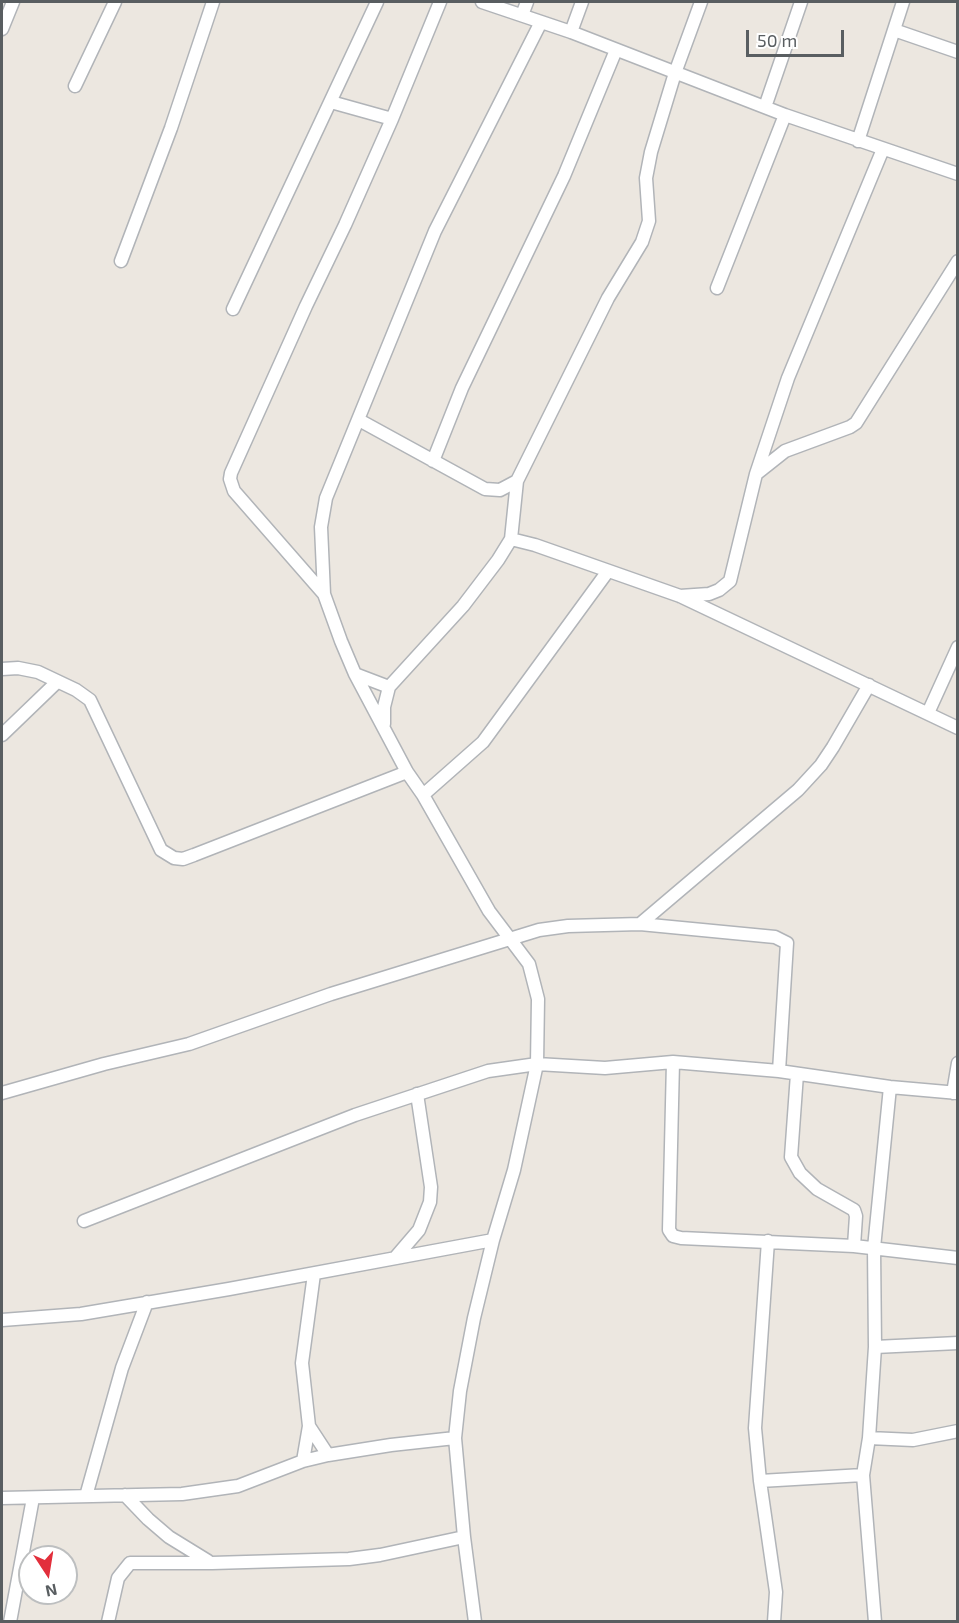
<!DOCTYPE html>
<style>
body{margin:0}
#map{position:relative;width:959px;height:1623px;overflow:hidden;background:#ece7e0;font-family:"Exo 2",sans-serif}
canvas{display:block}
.frame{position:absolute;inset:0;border:3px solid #595e61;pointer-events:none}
.north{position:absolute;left:18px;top:1545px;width:60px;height:60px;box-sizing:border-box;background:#fff;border:2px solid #bdbfc0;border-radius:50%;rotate:168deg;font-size:16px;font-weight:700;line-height:24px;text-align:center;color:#595e61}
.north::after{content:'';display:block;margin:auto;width:21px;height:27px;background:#e22f3c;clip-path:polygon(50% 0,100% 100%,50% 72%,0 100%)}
.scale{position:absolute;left:746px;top:30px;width:98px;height:27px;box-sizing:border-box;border:3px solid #595e61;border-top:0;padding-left:8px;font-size:18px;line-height:21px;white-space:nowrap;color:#595e61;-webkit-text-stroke:4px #fff;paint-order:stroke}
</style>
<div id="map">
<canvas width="959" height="1623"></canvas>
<div class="frame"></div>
<div class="north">N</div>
<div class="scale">50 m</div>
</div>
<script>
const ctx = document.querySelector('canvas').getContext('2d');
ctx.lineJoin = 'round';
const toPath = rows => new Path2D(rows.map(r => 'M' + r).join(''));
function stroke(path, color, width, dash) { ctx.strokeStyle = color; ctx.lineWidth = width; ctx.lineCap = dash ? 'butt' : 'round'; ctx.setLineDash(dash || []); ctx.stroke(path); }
const minor = toPath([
 [482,2,571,32,785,115,958,174],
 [522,15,527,2],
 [2,29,13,2],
 [894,30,958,52],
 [571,32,582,2],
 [75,86,115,2],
 [331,102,392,119],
 [765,107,801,2],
 [858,141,903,2],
 [121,261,171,128,213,2],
 [717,288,785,115],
 [233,309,377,2],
 [359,420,485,489,500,490,517,481],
 [433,461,462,388,564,176,616,50],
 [756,474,785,451,850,427,856,423,958,261],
 [511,539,535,545,680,596,958,728],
 [324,594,234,491,230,479,231,473,306,306,345,225,392,119,440,2],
 [680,596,709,594,719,590,730,581,756,474,788,378,883,149],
 [2,669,18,668,38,672,76,690,90,700,161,850,174,858,183,859,194,855,407,772],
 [355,674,389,687],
 [928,713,958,647],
 [384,724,384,707,389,687,463,606,498,560,511,539,517,481,608,298,642,242,649,221,646,178,651,152,675,73,701,2],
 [2,735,57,682],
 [423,795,483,742,608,571],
 [640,924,798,790,821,765,833,747,869,685],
 [673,1062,669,1230,673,1236,681,1238,854,1246,958,1258],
 [797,1074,791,1157,800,1173,817,1189,854,1210,856,1216,854,1246],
 [2,1093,104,1064,189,1044,331,994,539,930,568,926,640,924,775,937,787,943,779,1071],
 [953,1093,958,1063],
 [84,1221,355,1115,488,1071,537,1064,605,1068,673,1062,779,1071,890,1087,958,1093],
 [768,1241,755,1428,760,1481,776,1592,774,1622],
 [395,1258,419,1230,430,1202,431,1187,417,1094],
 [2,1320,81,1314,229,1289,493,1240],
 [875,1347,958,1343],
 [309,1426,328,1455],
 [869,1438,913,1440,958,1431],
 [303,1461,309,1426,302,1363,314,1274],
 [760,1481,863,1475],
 [125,1495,148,1519,169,1537,208,1561],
 [86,1496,122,1368,147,1302],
 [2,1498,182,1494,238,1486,303,1461,328,1455,391,1445,455,1438],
 [10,1622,33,1498],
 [108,1622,118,1578,130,1563,212,1563,349,1559,380,1555,464,1537],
 [475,1622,464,1537,455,1438,460,1391,474,1318,493,1240,514,1170,537,1064,538,999,529,964,489,911,423,795,407,772,355,674,341,641,324,594,321,527,326,498,435,231,541,22],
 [875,1622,863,1475,869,1438,875,1347,874,1248,890,1087]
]);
stroke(minor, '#b1b4b8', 15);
stroke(minor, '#fff', 12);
</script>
